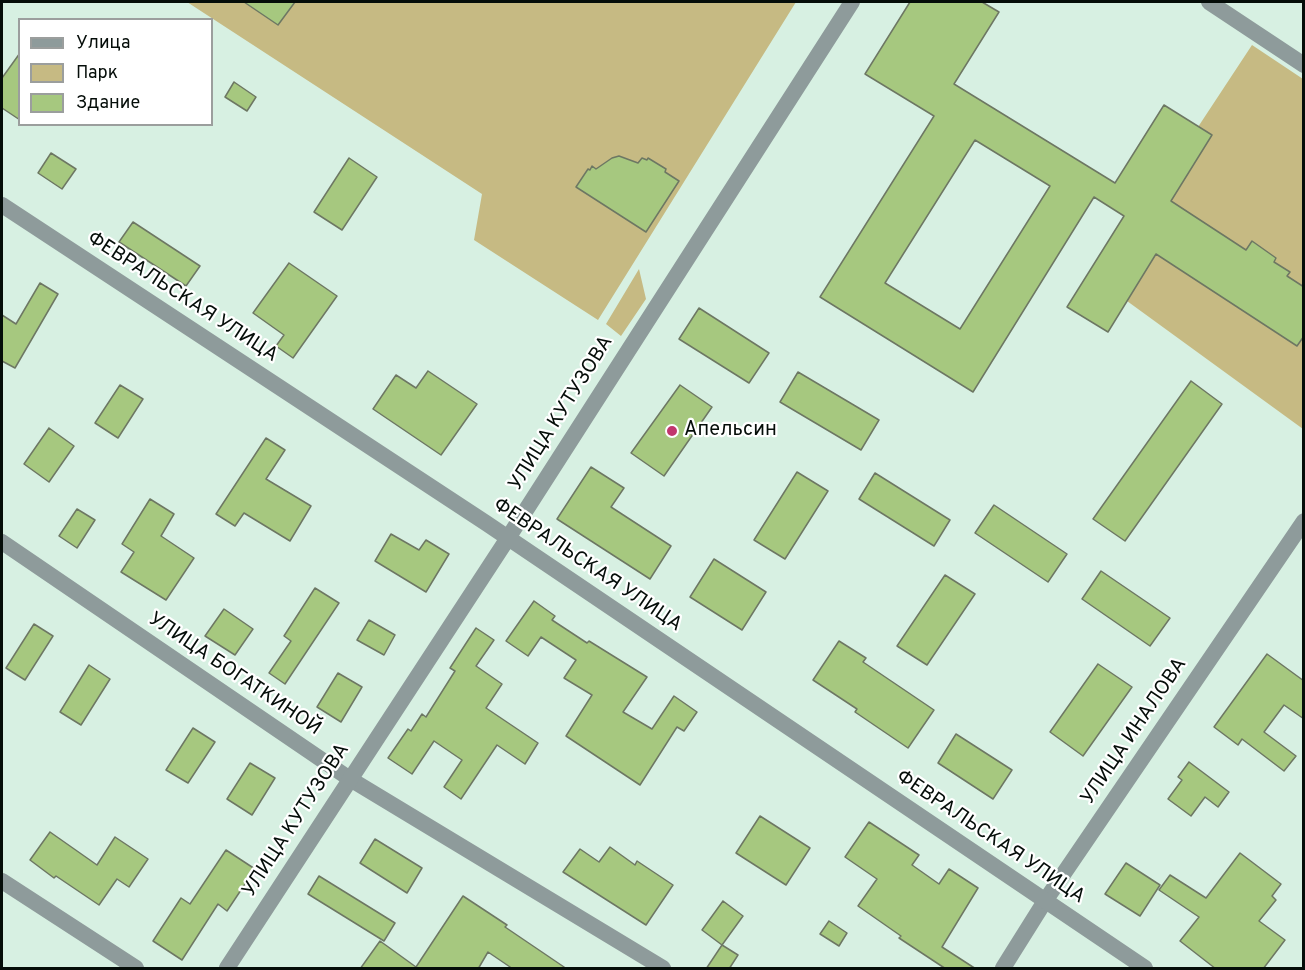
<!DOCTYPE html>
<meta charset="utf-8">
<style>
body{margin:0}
#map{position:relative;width:1305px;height:970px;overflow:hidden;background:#d7f0e2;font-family:Overpass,sans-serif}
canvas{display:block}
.frame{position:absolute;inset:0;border:3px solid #050d09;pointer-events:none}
.legend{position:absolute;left:18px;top:18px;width:195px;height:108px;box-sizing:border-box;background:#fff;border:2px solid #9b9e9d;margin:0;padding:8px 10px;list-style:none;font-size:18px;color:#050d09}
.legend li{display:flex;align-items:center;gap:12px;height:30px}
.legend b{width:30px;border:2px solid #9b9e9d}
</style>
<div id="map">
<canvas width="1305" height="970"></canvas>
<div class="frame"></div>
<ul class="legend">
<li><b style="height:8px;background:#8e9b9b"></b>Улица</li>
<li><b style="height:16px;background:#c6ba83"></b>Парк</li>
<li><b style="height:16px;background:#a6c87f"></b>Здание</li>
</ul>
</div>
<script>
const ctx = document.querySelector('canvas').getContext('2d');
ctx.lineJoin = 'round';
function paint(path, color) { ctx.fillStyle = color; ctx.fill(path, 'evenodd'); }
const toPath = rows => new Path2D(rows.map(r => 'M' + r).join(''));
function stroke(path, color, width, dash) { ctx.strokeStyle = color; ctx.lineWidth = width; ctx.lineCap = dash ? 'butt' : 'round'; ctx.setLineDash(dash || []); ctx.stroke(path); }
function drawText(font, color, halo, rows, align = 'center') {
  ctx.font = font + ' Overpass,sans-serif'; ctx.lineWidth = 4.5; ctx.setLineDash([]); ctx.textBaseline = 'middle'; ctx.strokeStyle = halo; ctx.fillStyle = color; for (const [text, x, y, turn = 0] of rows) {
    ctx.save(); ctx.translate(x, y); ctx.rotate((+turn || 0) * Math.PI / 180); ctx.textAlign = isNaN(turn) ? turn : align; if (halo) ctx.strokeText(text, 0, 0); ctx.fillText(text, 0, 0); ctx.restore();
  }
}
paint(toPath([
 [187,2,796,2,598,320,474,240,482,194],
 [1252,45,1303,79,1303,429,1127,301,1115,253],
 [639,269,646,299,621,336,606,324]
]), '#c6ba83');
const building = toPath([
 [244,2,295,2,278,25,244,2],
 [910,2,982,2,999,12,954,84,1115,183,1164,105,1212,135,1171,201,1246,250,1252,241,1276,258,1274,262,1290,272,1287,276,1304,287,1304,336,1297,346,1156,254,1108,332,1067,307,1124,216,1094,197,973,392,820,297,934,116,865,74,910,2],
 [975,140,1050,186,960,329,885,283,975,140],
 [20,53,20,120,2,108,2,78,20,53],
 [234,82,256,97,247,111,225,97,234,82],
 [51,153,76,169,62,189,38,173,51,153],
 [619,156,638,163,642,158,647,160,648,158,666,169,665,172,679,181,646,232,576,187,588,169,590,170,592,166,596,169,612,158,619,156],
 [349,158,377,177,342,230,314,212,349,158],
 [133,222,200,266,186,286,119,242,133,222],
 [289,263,337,296,293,358,276,346,284,335,253,313,289,263],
 [40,283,58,294,15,368,2,361,2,315,16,324,40,283],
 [699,308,769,353,749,383,679,339,699,308],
 [428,371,477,404,441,455,373,409,396,375,416,388,428,371],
 [798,372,879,420,861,450,780,402,798,372],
 [1191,381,1222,404,1125,541,1093,519,1191,381],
 [120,385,143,399,118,438,95,423,120,385],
 [680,385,712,407,664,476,631,453,680,385],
 [49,428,74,446,49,482,24,464,49,428],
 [266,438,285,450,266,479,311,506,290,541,244,513,235,526,216,514,266,438],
 [591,467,624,488,611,507,671,546,650,579,557,519,591,467],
 [797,472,828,491,785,559,754,540,797,472],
 [875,473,950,520,934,546,859,499,875,473],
 [150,499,174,514,161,536,194,558,166,600,121,572,134,552,122,544,150,499],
 [994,505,1067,554,1048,582,975,533,994,505],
 [77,509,95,520,77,548,59,536,77,509],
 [391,534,419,550,426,540,449,554,426,592,375,561,391,534],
 [714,559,766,592,742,630,690,597,714,559],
 [1101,571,1170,618,1150,646,1082,599,1101,571],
 [945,575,975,594,927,665,897,646,945,575],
 [315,588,339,603,285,684,269,673,291,641,284,636,315,588],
 [534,601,555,616,552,620,587,643,589,641,647,677,623,712,652,729,674,696,697,712,684,731,677,727,640,785,566,736,592,695,564,678,576,660,541,637,528,656,506,641,534,601],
 [224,609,253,629,235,655,205,636,224,609],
 [369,620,395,635,384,655,357,640,369,620],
 [34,624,53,636,25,680,6,668,34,624],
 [476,628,494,640,476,666,502,684,486,708,538,743,525,764,497,745,461,799,444,787,462,760,434,741,412,774,388,758,408,729,411,731,422,714,426,717,455,671,450,668,476,628],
 [839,641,866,658,863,662,934,710,908,748,855,712,857,709,813,680,839,641],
 [1267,654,1304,681,1304,719,1284,705,1264,732,1296,756,1284,771,1242,739,1238,745,1214,727,1267,654],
 [1098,664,1132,687,1083,756,1050,732,1098,664],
 [89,665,110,679,81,725,60,712,89,665],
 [338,673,362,687,341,722,317,707,338,673],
 [193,728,215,742,188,783,166,770,193,728],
 [956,734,1012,770,993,799,938,763,956,734],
 [1189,762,1229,792,1218,807,1205,797,1191,816,1168,799,1182,780,1178,777,1189,762],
 [250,763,275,778,252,815,227,799,250,763],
 [760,816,810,848,786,885,736,853,760,816],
 [869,822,919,855,912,865,939,884,949,869,978,888,942,947,976,969,946,969,899,938,901,936,858,906,877,879,845,857,869,822],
 [50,832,97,865,115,837,148,859,129,887,117,879,99,905,56,876,54,878,30,860,50,832],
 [375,839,422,868,407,893,360,863,375,839],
 [610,847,635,865,637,861,673,885,646,925,563,872,580,849,599,862,610,847],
 [226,850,255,869,227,911,218,904,182,960,153,941,181,898,190,904,226,850],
 [1240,853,1281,884,1272,896,1276,900,1259,921,1285,940,1263,969,1216,969,1180,941,1199,917,1159,890,1170,875,1206,898,1240,853],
 [1126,863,1160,885,1140,916,1105,894,1126,863],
 [319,876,395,923,384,941,308,894,319,876],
 [463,896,507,925,505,927,567,969,513,969,488,952,478,969,360,969,380,941,416,967,463,896],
 [723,901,743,916,722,945,702,930,723,901],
 [829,921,847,933,839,946,820,934,829,921],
 [722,945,738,955,729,969,706,969,722,945]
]);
paint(building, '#a6c87f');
stroke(building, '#6d7763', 1.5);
stroke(toPath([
 [2,542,350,779,663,968],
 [2,881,136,968],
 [1003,968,1045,901,1304,521]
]), '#8e9b9b', 16);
stroke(toPath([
 [1209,2,1304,65],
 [2,205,486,523,1145,968],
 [227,968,508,538,852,2]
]), '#8e9b9b', 16);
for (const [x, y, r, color] of [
 [672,431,6,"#c1366d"]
]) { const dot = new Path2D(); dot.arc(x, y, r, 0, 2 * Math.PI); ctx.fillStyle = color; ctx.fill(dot); stroke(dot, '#fff', 2); }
drawText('20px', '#050d09', '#fff', [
 ["ФЕВРАЛЬСКАЯ УЛИЦА",182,298,33],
 ["УЛИЦА КУТУЗОВА",562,414,-58],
 ["ФЕВРАЛЬСКАЯ УЛИЦА",587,566,34],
 ["УЛИЦА БОГАТКИНОЙ",234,675,34],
 ["УЛИЦА ИНАЛОВА",1135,732,-56],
 ["УЛИЦА КУТУЗОВА",297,821,-57],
 ["ФЕВРАЛЬСКАЯ УЛИЦА",990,838,34]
]);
drawText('20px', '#050d09', '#fff', [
 ["Апельсин",684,431]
], 'left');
</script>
